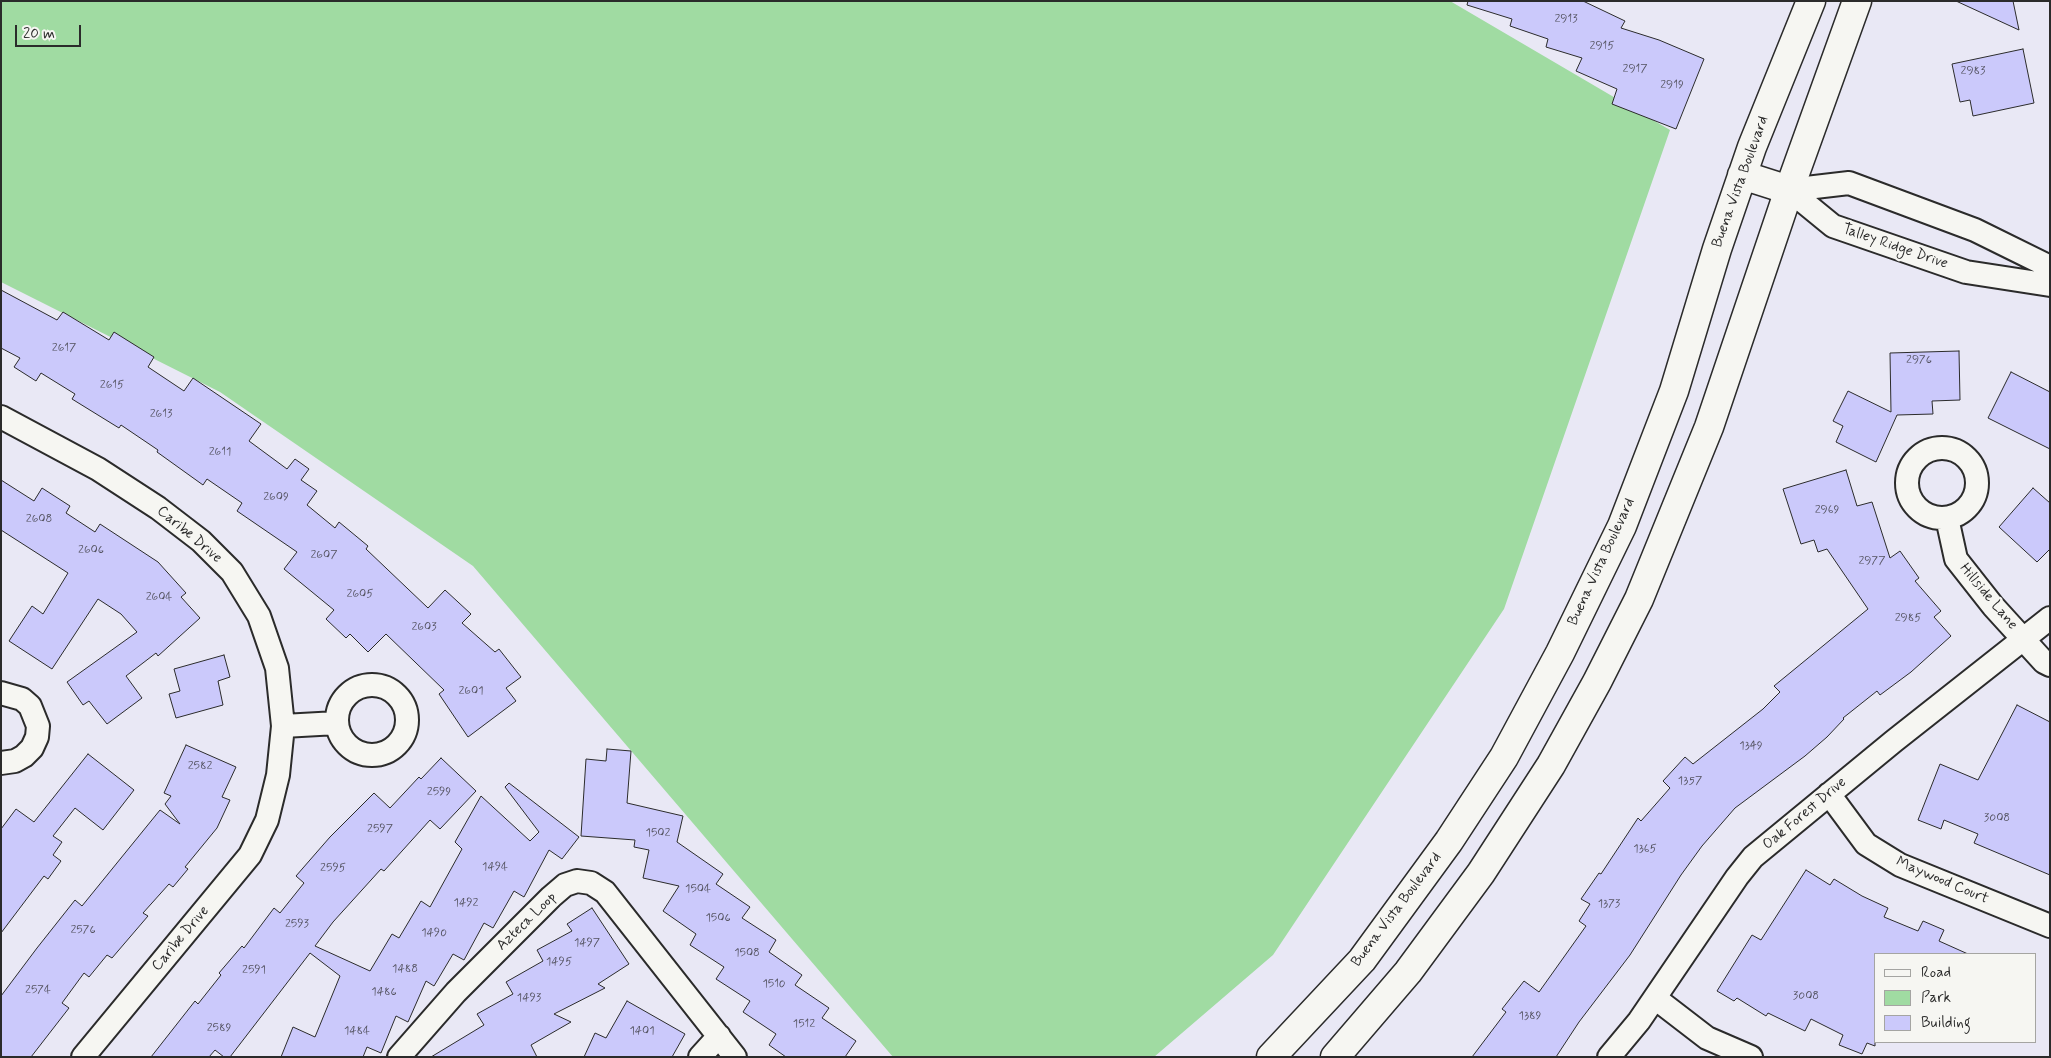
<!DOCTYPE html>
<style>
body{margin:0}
#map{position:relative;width:2051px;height:1058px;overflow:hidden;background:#e9e8f5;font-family:Mynerve,sans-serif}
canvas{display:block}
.frame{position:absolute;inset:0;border:2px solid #2b2b2b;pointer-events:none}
.legend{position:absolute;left:1874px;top:953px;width:162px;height:90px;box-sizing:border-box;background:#f6f6f2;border:1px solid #a5a5a2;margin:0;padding:6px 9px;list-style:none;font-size:15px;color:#2b2b2b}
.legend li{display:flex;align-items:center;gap:10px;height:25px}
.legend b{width:25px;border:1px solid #a5a5a2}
.scale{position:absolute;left:15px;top:25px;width:66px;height:22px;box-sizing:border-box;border:2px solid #2b2b2b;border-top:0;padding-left:6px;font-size:15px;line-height:18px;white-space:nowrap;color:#2b2b2b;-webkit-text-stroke:4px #f6f6f2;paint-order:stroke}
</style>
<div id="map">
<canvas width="2051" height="1058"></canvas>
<div class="frame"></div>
<ul class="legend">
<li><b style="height:6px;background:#f6f6f2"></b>Road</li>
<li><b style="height:14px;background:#a0dba2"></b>Park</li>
<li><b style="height:14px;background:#cbc9fb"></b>Building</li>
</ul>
<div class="scale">20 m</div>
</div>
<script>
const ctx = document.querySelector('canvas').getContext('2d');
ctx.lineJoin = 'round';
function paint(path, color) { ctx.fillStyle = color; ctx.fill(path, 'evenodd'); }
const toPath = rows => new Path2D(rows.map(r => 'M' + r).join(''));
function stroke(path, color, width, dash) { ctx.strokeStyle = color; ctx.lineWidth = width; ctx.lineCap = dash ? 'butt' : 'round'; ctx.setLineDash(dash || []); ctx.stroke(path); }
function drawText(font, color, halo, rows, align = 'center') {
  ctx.font = font + ' Mynerve,sans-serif'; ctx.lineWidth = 4.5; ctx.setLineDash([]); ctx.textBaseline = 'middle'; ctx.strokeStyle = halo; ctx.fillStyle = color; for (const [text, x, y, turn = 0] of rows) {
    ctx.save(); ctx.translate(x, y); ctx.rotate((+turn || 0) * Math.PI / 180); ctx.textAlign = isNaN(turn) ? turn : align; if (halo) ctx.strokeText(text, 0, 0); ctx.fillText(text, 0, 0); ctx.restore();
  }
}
paint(toPath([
 [1,1,1450,1,1670,130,1504,609,1273,955,1154,1057,893,1057,473,566,220,392,1,282]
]), '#a0dba2');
const building = toPath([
 [1468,1,1583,1,1625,21,1621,28,1659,40,1704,59,1676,129,1612,104,1617,89,1576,71,1582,58,1546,47,1548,39,1510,26,1512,19,1467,5,1468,1],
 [1956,1,2013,1,2019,30,1956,1],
 [2023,49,2034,103,1973,116,1970,100,1960,102,1952,64,2023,49],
 [1,290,57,320,63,312,109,340,114,332,154,357,148,367,184,391,193,378,261,424,249,441,287,469,295,459,309,469,301,480,317,491,307,505,335,528,339,522,368,546,366,549,428,608,445,590,471,614,462,623,495,652,499,649,521,677,506,688,516,701,468,737,439,694,444,690,386,634,368,652,350,634,346,638,326,619,334,610,284,569,297,552,237,511,242,503,207,479,203,485,157,452,158,450,121,425,119,428,72,399,75,394,41,373,36,381,14,367,20,358,1,348,1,290],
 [1959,351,1960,400,1932,401,1933,414,1897,415,1876,462,1836,442,1843,426,1833,421,1848,391,1891,412,1890,353,1959,351],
 [2011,372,2050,392,2050,449,1988,418,2011,372],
 [1846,470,1857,506,1872,502,1890,558,1900,551,1919,578,1915,581,1941,611,1934,617,1951,636,1911,672,1880,695,1877,691,1843,718,1844,719,1827,737,1805,756,1735,808,1702,846,1681,875,1630,955,1579,1022,1556,1057,1472,1057,1506,1012,1502,1009,1524,981,1539,992,1586,926,1579,921,1590,904,1581,899,1599,873,1601,874,1638,818,1641,821,1670,788,1663,781,1685,757,1693,764,1763,709,1780,692,1774,686,1868,609,1827,549,1818,552,1814,540,1801,544,1783,489,1846,470],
 [1,480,34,501,42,488,70,506,66,513,95,532,100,524,158,562,186,593,181,597,200,618,158,656,156,653,126,676,142,698,107,724,89,701,83,705,67,682,137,632,121,614,98,599,52,669,9,641,32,606,43,614,68,573,1,530,1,480],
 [2033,488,2050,503,2050,549,2037,562,1999,527,2033,488],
 [224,655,230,677,218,681,223,705,176,718,169,694,180,691,174,669,224,655],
 [2017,705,2050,722,2050,875,1974,843,1978,834,1944,820,1941,829,1918,820,1940,764,1978,780,2017,705],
 [186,745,236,767,222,797,230,800,217,828,185,867,188,869,173,887,169,884,143,913,148,916,112,958,107,955,89,977,84,973,62,1003,69,1008,31,1057,1,1057,1,996,37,948,75,900,82,906,160,810,180,824,165,804,171,796,164,793,186,745],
 [607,749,631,751,627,803,683,816,677,842,723,874,716,884,750,907,742,918,776,940,769,952,802,975,795,985,829,1008,822,1018,856,1041,845,1057,786,1057,769,1045,776,1034,743,1012,750,1001,716,979,724,967,690,945,696,934,663,911,679,886,643,878,649,850,634,847,635,840,581,836,586,759,606,761,607,749],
 [88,754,134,790,103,830,75,808,53,836,62,842,53,855,61,861,48,879,44,876,1,933,1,829,16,809,34,822,88,754],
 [441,758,476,791,440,829,430,820,384,871,381,869,333,922,315,946,370,971,392,934,399,938,421,901,430,907,462,849,455,842,481,796,530,841,539,832,505,787,509,783,579,837,562,859,549,850,524,897,514,891,493,928,484,923,464,960,453,954,434,986,426,981,408,1022,396,1016,381,1053,367,1047,363,1057,281,1057,293,1027,315,1037,340,976,310,953,230,1057,224,1057,215,1050,209,1057,151,1057,195,1001,198,1004,221,975,219,973,242,946,244,948,274,908,280,913,304,883,296,876,330,837,374,793,390,808,419,777,421,779,441,758],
 [1806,870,1830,885,1834,879,1862,896,1888,908,1884,917,1918,931,1923,921,1944,930,1939,941,1968,954,1875,954,1875,1046,1867,1043,1862,1054,1839,1045,1843,1035,1811,1019,1805,1031,1768,1013,1766,1016,1737,998,1734,1001,1717,991,1752,935,1761,940,1806,870],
 [592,908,629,964,598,984,605,988,554,1014,571,1022,531,1045,537,1057,431,1057,484,1025,477,1014,513,994,506,982,543,961,537,950,572,931,567,924,592,908],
 [627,1001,685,1034,672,1057,584,1057,595,1033,606,1038,627,1001]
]);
paint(building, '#cbc9fb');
stroke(building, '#2b2b2b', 1);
const minor = toPath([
 [1789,190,1833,226,1966,272,2050,285],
 [1789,190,1849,183,1975,230,2050,267],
 [1,417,98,469,158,508,201,541,232,572,259,616,277,668,283,726,278,775,267,820,250,855,83,1057],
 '1907 483a35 35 0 1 1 70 0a35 35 0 1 1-70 0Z',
 [1947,518,1956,559,1993,606,2044,662,2050,665],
 '337 720a35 35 0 1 1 70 0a35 35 0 1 1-70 0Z',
 [1,693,22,699,30,706,38,726,37,737,32,748,24,756,15,761,1,763],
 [283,726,337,723],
 [1829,794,1866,844,1900,865,2050,926],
 [1655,998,1707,1038,1751,1057],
 [399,1057,456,992,551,897,565,885,577,881,591,883,605,892,735,1057],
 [700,1057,719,1036],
 [1609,1057,1639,1021,1737,877,1753,857,1894,741,2050,618]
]);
const major = toPath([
 [1742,175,1789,190],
 [1271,1057,1362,960,1449,841,1504,757,1560,653,1622,526,1674,391,1717,249,1752,147,1811,1],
 [1335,1057,1408,972,1481,873,1551,765,1597,682,1639,599,1709,427,1789,190,1857,1]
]);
stroke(minor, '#2b2b2b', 26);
stroke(major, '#2b2b2b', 31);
stroke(minor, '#f6f6f2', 22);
stroke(major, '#f6f6f2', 28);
drawText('12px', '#53525f', null, [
 ["2913",1566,19],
 ["2915",1602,46],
 ["2917",1635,69],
 ["2983",1973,71],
 ["2919",1672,85],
 ["2617",64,348],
 ["2976",1919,360],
 ["2615",112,385],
 ["2613",161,414],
 ["2611",220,452],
 ["2609",276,497],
 ["2969",1827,510],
 ["2608",39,519],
 ["2606",91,550],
 ["2607",324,555],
 ["2977",1872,561],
 ["2605",360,594],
 ["2604",159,597],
 ["2985",1908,618],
 ["2603",424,627],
 ["2601",471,691],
 ["1349",1751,746],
 ["2582",200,766],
 ["1357",1690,781],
 ["2599",439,792],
 ["3008",1997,818],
 ["2597",380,829],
 ["1502",658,833],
 ["1365",1645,849],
 ["1494",495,867],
 ["2595",333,868],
 ["1504",698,889],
 ["1492",466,903],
 ["1373",1609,904],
 ["1506",718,918],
 ["2593",297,924],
 ["2576",83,930],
 ["1490",434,933],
 ["1497",587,943],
 ["1508",747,953],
 ["1495",559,962],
 ["1488",405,969],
 ["2591",254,970],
 ["1510",774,984],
 ["2574",38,990],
 ["1486",384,992],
 ["3008",1806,996],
 ["1493",529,998],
 ["1389",1530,1016],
 ["1512",804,1024],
 ["2589",219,1028],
 ["1484",357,1031],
 ["1401",642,1031]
]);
drawText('15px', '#2b2b2b', '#f6f6f2', [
 ["Buena Vista Boulevard",1741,182,-70],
 ["Talley Ridge Drive",1895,247,19],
 ["Caribe Drive",189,535,40],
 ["Buena Vista Boulevard",1602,562,-65],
 ["Hillside Lane",1988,597,50],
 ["Oak Forest Drive",1805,814,-40],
 ["Maywood Court",1942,881,23],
 ["Buena Vista Boulevard",1397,910,-53],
 ["Azteca Loop",527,922,-44],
 ["Caribe Drive",181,939,-50]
]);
</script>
